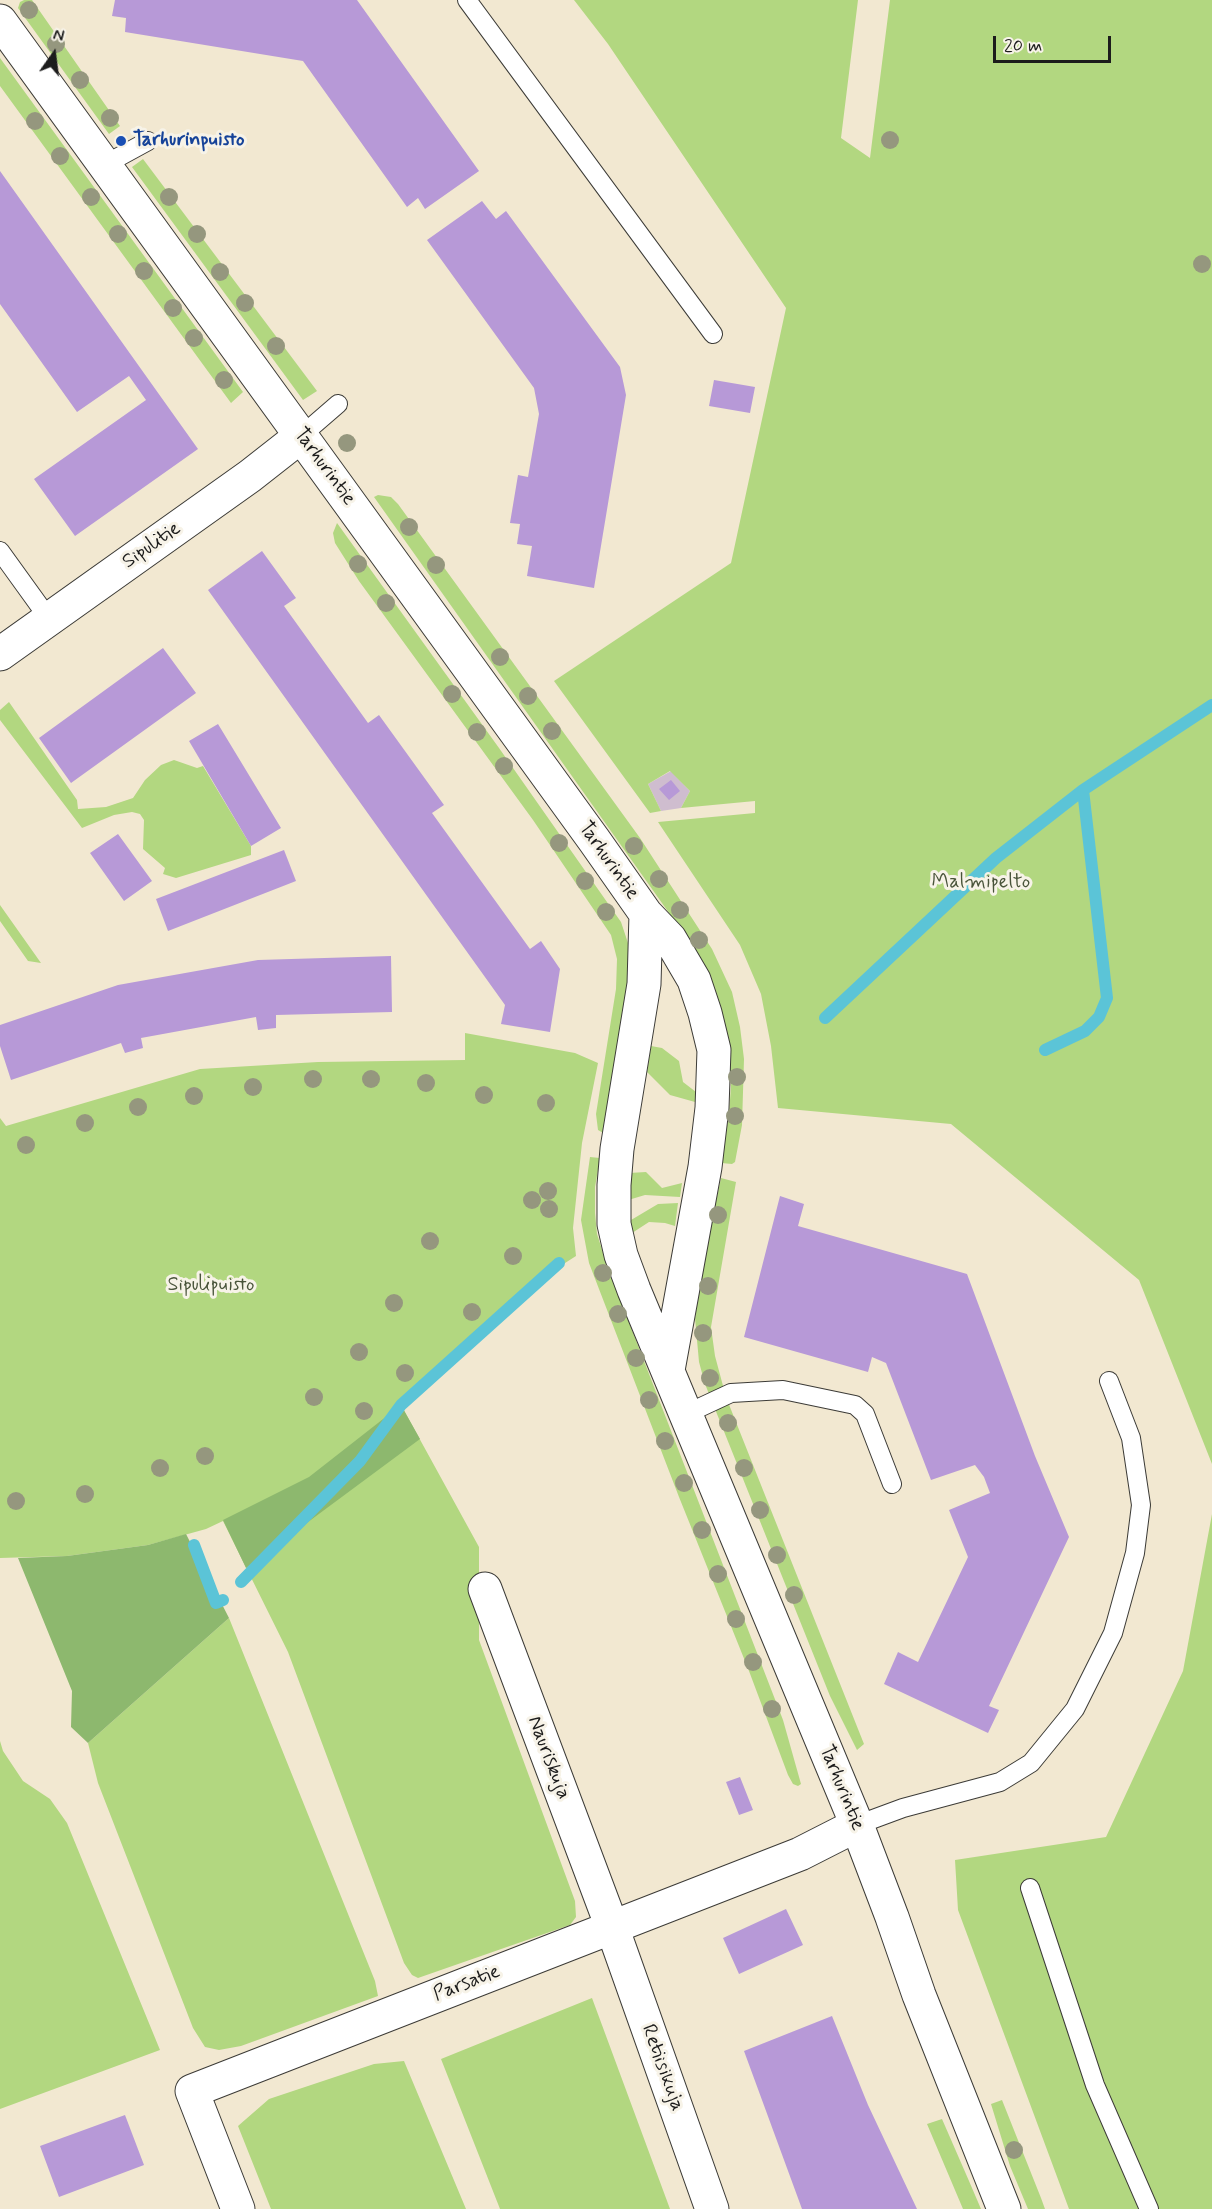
<!DOCTYPE html>
<style>
body{margin:0}
#map{position:relative;width:1212px;height:2209px;overflow:hidden;background:#f2e8d1;font-family:Mynerve,sans-serif}
canvas{display:block}
.north{position:absolute;left:24px;top:24px;width:60px;height:60px;-webkit-text-stroke:4px #f7f3e8;paint-order:stroke;rotate:14deg;font-size:16px;font-weight:700;line-height:24px;text-align:center;color:#1c1c1c}
.north::after{content:'';display:block;margin:auto;width:21px;height:27px;background:#1c1c1c;clip-path:polygon(50% 0,100% 100%,50% 72%,0 100%)}
.scale{position:absolute;left:993px;top:36px;width:118px;height:27px;box-sizing:border-box;border:3px solid #1c1c1c;border-top:0;padding-left:8px;font-size:18px;line-height:21px;white-space:nowrap;color:#1c1c1c;-webkit-text-stroke:4px #f7f3e8;paint-order:stroke}
</style>
<div id="map">
<canvas width="1212" height="2209"></canvas>
<div class="north">N</div>
<div class="scale">20 m</div>
</div>
<script>
const ctx = document.querySelector('canvas').getContext('2d');
ctx.lineJoin = 'round';
function paint(path, color) { ctx.fillStyle = color; ctx.fill(path, 'evenodd'); }
const toPath = rows => new Path2D(rows.map(r => 'M' + r).join(''));
function stroke(path, color, width, dash) { ctx.strokeStyle = color; ctx.lineWidth = width; ctx.lineCap = dash ? 'butt' : 'round'; ctx.setLineDash(dash || []); ctx.stroke(path); }
function drawText(font, color, halo, rows, align = 'center') {
  ctx.font = font + ' Mynerve,sans-serif'; ctx.lineWidth = 6; ctx.setLineDash([]); ctx.textBaseline = 'middle'; ctx.strokeStyle = halo; ctx.fillStyle = color; for (const [text, x, y, turn = 0] of rows) {
    ctx.save(); ctx.translate(x, y); ctx.rotate((+turn || 0) * Math.PI / 180); ctx.textAlign = isNaN(turn) ? turn : align; if (halo) ctx.strokeText(text, 0, 0); ctx.fillText(text, 0, 0); ctx.restore();
  }
}
paint(toPath([
 [671,771,690,791,681,808,661,811,648,784]
]), '#cfbdcf');
paint(toPath([
 [24,0,32,0,120,126,109,134,18,8,20,2],
 [574,0,858,0,841,138,870,158,890,0,1212,0,1212,1464,1139,1280,951,1124,778,1108,771,1046,761,994,740,945,658,822,755,813,755,801,681,808,690,791,670,771,648,784,661,811,650,813,554,681,731,563,786,308,608,44],
 [0,58,243,392,231,403,0,86],
 [143,159,317,391,303,400,132,167],
 [378,495,391,497,398,504,640,838,712,949,732,992,740,1027,744,1059,742,1125,735,1162,732,1164,721,1163,729,1113,731,1087,728,1047,691,944,374,497],
 [337,523,499,748,621,922,629,946,631,959,605,1134,598,1130,596,1114,616,989,617,959,611,935,533,820,359,581,335,543,333,533],
 [9,702,77,800,78,809,106,807,133,798,145,780,161,765,174,760,197,768,203,766,251,846,251,855,176,878,163,874,165,868,143,849,144,820,140,814,132,812,114,815,82,828,0,720,0,710],
 [0,905,41,963,28,961,0,921],
 [465,1033,575,1053,598,1063,582,1143,573,1228,576,1256,551,1272,401,1405,479,1547,479,1640,575,1901,576,1917,570,1925,418,1978,412,1975,404,1963,288,1652,223,1521,206,1529,148,1545,67,1556,0,1558,0,1118,6,1126,200,1069,318,1062,465,1060],
 [651,1046,662,1048,679,1061,683,1082,696,1092,695,1102,670,1095,647,1072],
 [590,1157,600,1158,595,1187,595,1213,597,1234,608,1268,783,1720,801,1784,798,1786,793,1784,788,1775,749,1671,679,1497,589,1263,581,1220],
 [646,1172,662,1188,682,1183,680,1197,645,1195,625,1201,629,1173],
 [721,1178,736,1182,711,1327,715,1356,726,1397,858,1729,864,1744,857,1750,830,1696,705,1384,699,1362,695,1318,705,1253],
 [678,1203,675,1226,665,1223,649,1222,629,1235,626,1223,658,1204],
 [1212,1514,1212,2209,1069,2209,958,1910,955,1860,1106,1837,1183,1671],
 [229,1618,375,1981,378,1996,241,2046,219,2050,205,2047,193,2028,98,1783,88,1743],
 [0,1741,3,1751,23,1781,50,1799,67,1823,160,2050,0,2109],
 [592,1998,670,2209,500,2209,441,2059],
 [404,2061,466,2209,271,2209,238,2126,269,2099,374,2064],
 [1002,2100,1041,2198,1045,2209,1028,2209,1010,2166,991,2104],
 [942,2119,969,2181,981,2209,963,2209,927,2124]
]), '#b2d780');
paint(toPath([
 [401,1405,420,1439,246,1568,223,1520,309,1477],
 [186,1534,229,1618,88,1743,71,1727,72,1691,18,1558,67,1556,148,1545]
]), '#8db86e');
stroke(toPath([
 [825,1018,996,858,1083,790,1212,705],
 [1045,1050,1085,1031,1099,1017,1107,998,1083,790],
 [194,1545,216,1603,223,1600],
 [241,1582,360,1461,401,1405,559,1263]
]), '#5bc4d7', 12);
paint(toPath([
 [115,0,357,0,479,171,425,209,418,198,407,207,303,61,125,32,126,18,112,16],
 [0,171,198,449,75,536,34,479,146,400,129,376,77,412,0,304],
 [482,201,496,219,506,211,620,367,626,395,594,588,527,576,532,546,517,544,520,524,510,523,518,475,528,477,539,414,534,388,427,240],
 [714,380,755,387,750,413,709,406],
 [262,551,296,598,284,606,368,723,379,715,444,805,432,813,530,949,541,941,560,969,550,1032,501,1024,505,1005,208,590],
 [163,648,196,693,71,783,39,738],
 [218,724,281,828,251,846,189,741],
 [671,780,680,791,669,800,659,789],
 [118,834,152,881,124,901,90,853],
 [284,850,296,881,168,931,156,899],
 [391,956,392,1012,276,1015,276,1028,258,1030,256,1017,141,1038,143,1048,125,1053,121,1043,11,1080,0,1046,0,1025,118,985,258,960],
 [780,1196,804,1204,798,1226,967,1274,1035,1456,1069,1537,989,1706,999,1710,988,1733,884,1684,898,1652,918,1662,968,1557,949,1510,990,1493,984,1477,975,1465,931,1480,886,1363,872,1357,868,1372,744,1337],
 [740,1777,753,1810,739,1815,726,1782],
 [786,1909,803,1945,739,1974,723,1938],
 [832,2016,868,2105,917,2209,802,2209,744,2051],
 [125,2115,144,2165,59,2197,40,2146]
]), '#b799d7');
const service = toPath([
 [467,0,713,334],
 [104,165,148,141],
 [301,436,338,404],
 [0,551,49,619],
 [686,1414,731,1393,783,1390,855,1405,865,1414,892,1484],
 [857,1825,903,1808,1000,1782,1031,1763,1075,1709,1113,1633,1135,1553,1141,1505,1131,1438,1109,1381],
 [1030,1888,1095,2085,1149,2209]
]);
const minor = toPath([
 [0,654,250,476,301,436],
 [485,1589,612,1927,712,2209],
 [238,2209,192,2091,800,1854,857,1825]
]);
const tertiary = toPath([
 [0,21,594,840,646,914,670,939,694,980,705,1013,714,1050,712,1108,705,1167,668,1370],
 [646,914,644,984,617,1149,614,1185,614,1224,621,1255,634,1290,857,1825,892,1917,919,1995,1004,2209]
]);
stroke(service, '#3c3b37', 20);
stroke(minor, '#3c3b37', 35);
stroke(tertiary, '#3c3b37', 35);
stroke(service, '#fff', 18);
stroke(minor, '#fff', 33);
stroke(tertiary, '#fff', 33);
ctx.fillStyle = '#95977e';
for (const [x, y] of [
 [29,10],
 [56,44],
 [80,80],
 [110,118],
 [35,121],
 [890,140],
 [60,156],
 [91,197],
 [169,197],
 [118,234],
 [197,234],
 [1202,264],
 [144,271],
 [220,272],
 [245,303],
 [173,308],
 [194,338],
 [276,346],
 [224,380],
 [347,443],
 [409,527],
 [358,564],
 [436,565],
 [386,603],
 [500,657],
 [452,694],
 [528,696],
 [552,731],
 [477,732],
 [504,766],
 [559,843],
 [634,846],
 [659,879],
 [585,881],
 [680,910],
 [606,912],
 [699,940],
 [737,1077],
 [313,1079],
 [371,1079],
 [426,1083],
 [253,1087],
 [484,1095],
 [194,1096],
 [546,1103],
 [138,1107],
 [735,1116],
 [85,1123],
 [26,1145],
 [548,1191],
 [532,1200],
 [549,1209],
 [718,1215],
 [430,1241],
 [513,1256],
 [603,1273],
 [708,1286],
 [394,1303],
 [472,1312],
 [618,1314],
 [703,1333],
 [359,1352],
 [636,1358],
 [405,1373],
 [710,1378],
 [314,1397],
 [649,1400],
 [364,1411],
 [728,1423],
 [665,1441],
 [205,1456],
 [160,1468],
 [744,1468],
 [684,1483],
 [85,1494],
 [16,1501],
 [760,1510],
 [702,1530],
 [777,1555],
 [718,1574],
 [794,1595],
 [736,1619],
 [753,1662],
 [772,1709],
 [1014,2150]
]) { ctx.beginPath(); ctx.arc(x, y, 9, 0, 2 * Math.PI); ctx.fill(); }
for (const [x, y, r, color] of [
 [121,141,6,"#1a4fb4"]
]) { const dot = new Path2D(); dot.arc(x, y, r, 0, 2 * Math.PI); ctx.fillStyle = color; ctx.fill(dot); stroke(dot, '#f7f3e8', 2); }
drawText('bold 20px', '#164399', '#f7f3e8', [
 ["Tarhurinpuisto",133,141]
], 'left');
drawText('20px', '#1c1c1c', '#f7f3e8', [
 ["Tarhurintie",324,467,54],
 ["Sipulitie",152,546,-35],
 ["Tarhurintie",608,861,55],
 ["Nauriskuja",548,1758,69],
 ["Tarhurintie",841,1788,68],
 ["Parsatie",467,1984,-21],
 ["Retiisikuja",662,2068,70]
]);
drawText('20px', '#49543a', '#f7f3e8', [
 ["Malmipelto",981,883],
 ["Sipulipuisto",211,1286]
]);
</script>
